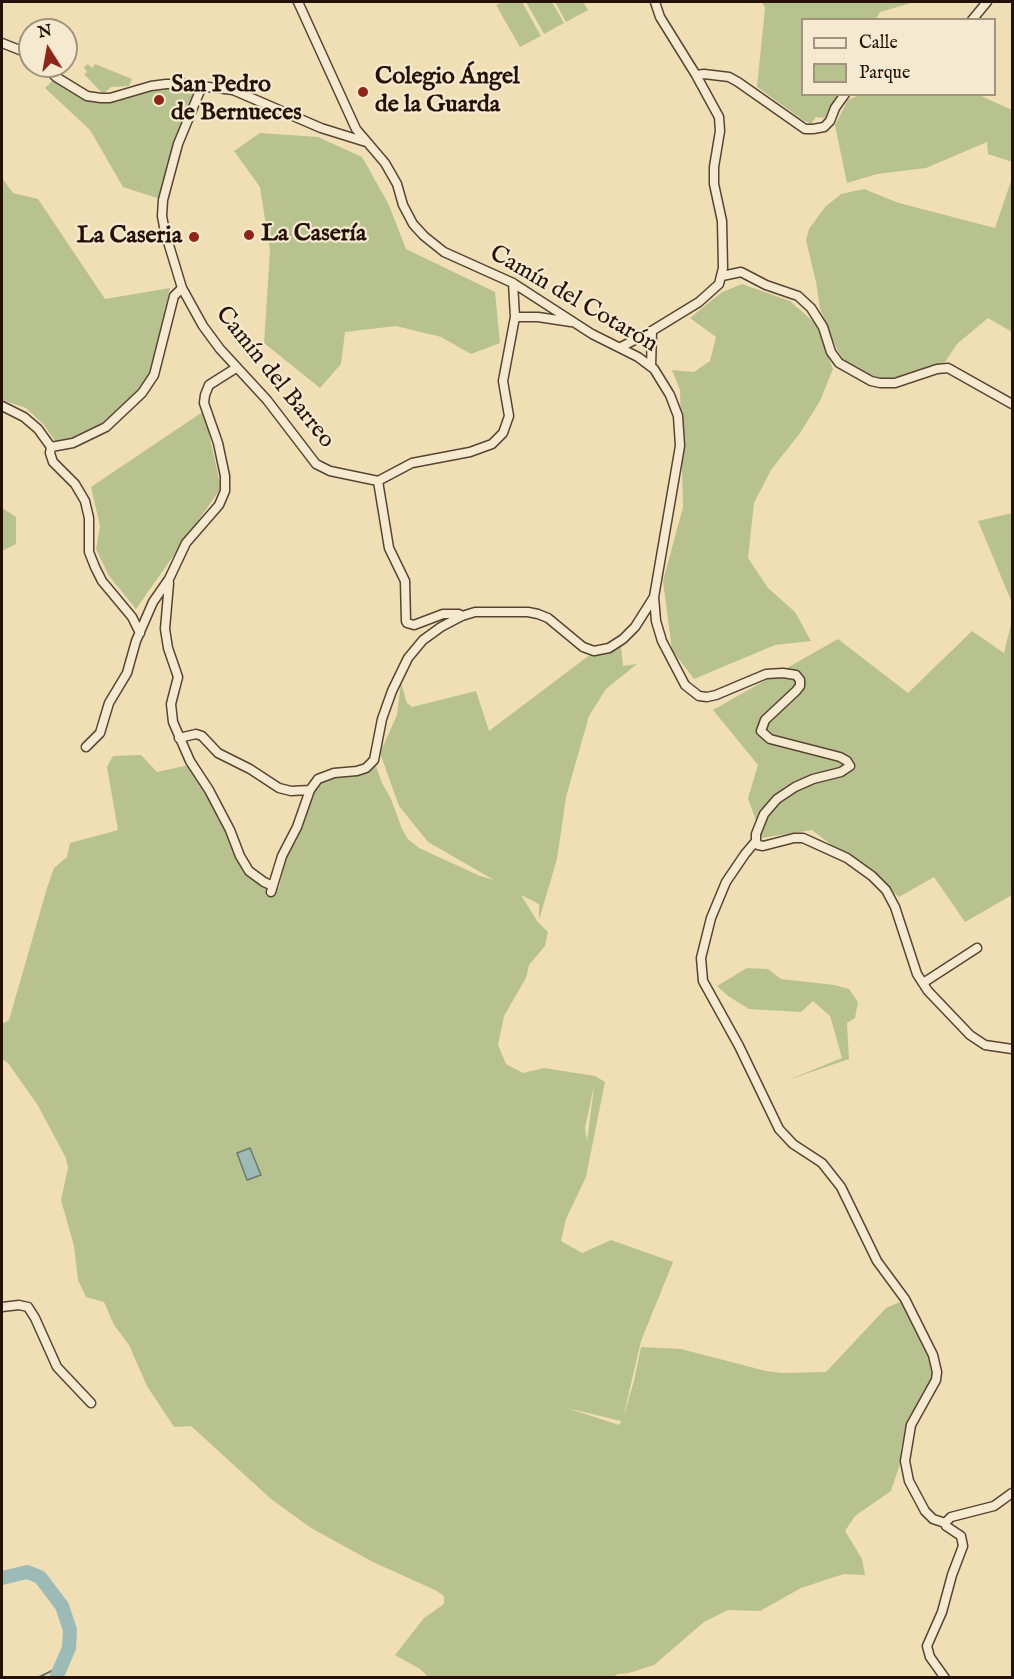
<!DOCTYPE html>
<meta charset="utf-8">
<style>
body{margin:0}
#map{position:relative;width:1014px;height:1679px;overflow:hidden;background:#f0dfb5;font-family:"IM FELL English",serif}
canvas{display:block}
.frame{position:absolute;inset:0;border:3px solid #261106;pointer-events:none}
.legend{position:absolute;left:801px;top:18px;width:195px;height:78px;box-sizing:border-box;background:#f5eacf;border:2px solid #a2937f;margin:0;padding:8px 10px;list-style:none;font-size:18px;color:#261106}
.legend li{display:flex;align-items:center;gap:12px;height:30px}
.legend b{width:30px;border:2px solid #a2937f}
.north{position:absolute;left:18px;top:18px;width:60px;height:60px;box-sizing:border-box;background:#f5eacf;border:2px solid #a2937f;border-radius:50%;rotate:349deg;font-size:16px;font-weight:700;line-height:24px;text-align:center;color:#261106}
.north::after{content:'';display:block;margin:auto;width:21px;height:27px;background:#8f2418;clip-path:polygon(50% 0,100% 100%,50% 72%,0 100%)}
</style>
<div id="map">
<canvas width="1014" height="1679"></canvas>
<div class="frame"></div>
<ul class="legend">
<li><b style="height:8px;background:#f5eacf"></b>Calle</li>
<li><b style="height:16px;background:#b7c28f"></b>Parque</li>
</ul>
<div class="north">N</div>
</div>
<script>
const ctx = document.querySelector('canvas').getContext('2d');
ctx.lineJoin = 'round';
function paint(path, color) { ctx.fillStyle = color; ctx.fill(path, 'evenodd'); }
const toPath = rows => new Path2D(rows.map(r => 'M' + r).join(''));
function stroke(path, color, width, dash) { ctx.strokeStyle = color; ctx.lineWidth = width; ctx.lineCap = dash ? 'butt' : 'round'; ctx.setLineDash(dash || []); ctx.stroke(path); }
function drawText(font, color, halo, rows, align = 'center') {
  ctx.font = font + ' "IM FELL English",serif'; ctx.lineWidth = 4.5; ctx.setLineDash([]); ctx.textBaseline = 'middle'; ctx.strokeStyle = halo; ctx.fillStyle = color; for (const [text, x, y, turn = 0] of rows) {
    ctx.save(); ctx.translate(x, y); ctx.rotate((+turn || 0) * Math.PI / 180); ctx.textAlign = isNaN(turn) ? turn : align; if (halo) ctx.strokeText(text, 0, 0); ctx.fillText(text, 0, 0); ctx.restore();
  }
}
paint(toPath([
 [502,2,522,2,541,36,520,47,496,5],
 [526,2,552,2,564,23,544,34],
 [555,2,583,2,588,10,566,22],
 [762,2,915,2,880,12,876,19,802,20,802,94,837,95,825,118,816,117,811,124,803,120,757,87,765,8],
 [88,64,92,68,95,64,132,79,129,86,111,87,103,94,84,74,87,72,84,67],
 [56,77,87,96,101,98,151,86,202,86,163,200,123,187,90,130,45,88],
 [859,95,979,95,1012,110,1012,162,988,154,987,142,926,168,877,174,847,183,835,125,848,100],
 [260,133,318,137,362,157,388,203,406,249,495,292,500,343,471,354,441,337,396,326,345,332,341,364,320,388,264,343,270,251,260,187,234,151],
 [2,178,13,193,38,199,105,299,170,288,152,370,143,384,126,405,95,430,67,441,56,442,44,425,26,408,2,400],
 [1012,178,1012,332,988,318,957,344,945,362,899,377,879,379,862,373,845,362,837,349,820,309,816,282,806,240,809,229,825,207,841,194,864,189,899,203,995,228],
 [742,284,790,301,816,324,833,369,820,401,800,433,771,470,754,503,748,558,768,588,795,612,811,641,775,645,694,679,672,650,663,581,683,507,680,390,672,370,694,372,710,361,716,337,690,318,722,292],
 [204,411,221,488,136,609,109,576,96,549,100,526,91,487],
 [2,508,16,517,16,544,2,551],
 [1012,513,1012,603,978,521],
 [1012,620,1012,895,965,922,934,877,899,897,812,830,762,838,748,798,758,765,713,710,838,639,908,693,972,631,1004,653],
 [621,647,623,666,637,664,606,689,589,716,566,797,557,859,539,920,539,904,521,895,537,921,548,932,545,946,529,965,526,978,504,1016,498,1045,506,1064,523,1073,544,1068,595,1076,605,1082,586,1177,566,1219,561,1241,582,1253,611,1240,673,1262,641,1341,623,1418,634,1381,641,1347,681,1349,766,1371,782,1373,826,1372,886,1308,902,1301,929,1356,934,1372,927,1391,907,1422,901,1447,900,1464,891,1491,855,1516,845,1531,862,1559,865,1575,844,1574,801,1588,760,1611,728,1610,704,1622,654,1665,629,1673,618,1674,611,1678,428,1677,420,1669,395,1655,424,1618,444,1604,444,1596,435,1590,373,1562,311,1528,271,1499,191,1426,174,1427,147,1386,129,1345,114,1325,104,1302,86,1297,78,1280,74,1246,61,1200,68,1168,66,1158,37,1104,8,1063,2,1059,2,1024,9,1020,47,888,54,868,67,857,70,843,118,830,107,767,113,756,141,755,157,772,189,765,206,791,232,840,263,884,271,892,279,888,286,858,296,841,313,793,320,781,335,777,359,775,376,766,382,783,391,799,402,829,408,839,419,848,480,876,494,880,428,842,399,806,380,753,397,715,401,683,407,703,412,707,476,691,489,731,591,654],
 [594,1086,594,1087,587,1141,585,1128],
 [567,1408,621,1421,621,1422,619,1425],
 [747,968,768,969,781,979,834,985,849,989,858,1002,855,1018,847,1023,849,1059,788,1080,842,1058,830,1016,813,1001,801,1012,749,1009,728,996,717,986]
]), '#b7c28f');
const water = toPath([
 [250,1148,261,1175,247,1180,237,1153,250,1148]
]);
paint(water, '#9dbbb6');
stroke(water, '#6d7770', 1.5);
stroke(toPath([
 [37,1678,60,1667]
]), '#6d7770', 2);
stroke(toPath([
 [2,1578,27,1572,40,1577,62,1606,70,1630,69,1648,56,1678]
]), '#9dbbb6', 14);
const street = toPath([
 [298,2,356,129,385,163,397,184,403,205,413,224,424,236,444,252,513,283,592,334,638,357,654,369,670,395,678,416,680,446,654,597,656,621,662,641,685,685,699,696,707,697,716,695,766,674,783,673,796,675,800,680,800,686,796,691,765,720,761,731,770,739,840,757,847,761,850,766,841,772,813,779,795,787,777,799,764,814,756,834,756,841],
 [972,20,987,2],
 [2,43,30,54],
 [44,66,56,77,87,96,101,98,110,98,151,86,166,84,184,84,233,90,321,128,366,142],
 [696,75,704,74,729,77,738,82,805,129,813,129,824,127,830,121,835,108,845,94],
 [202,86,178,144,163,200,162,216,165,232,182,288,203,326,220,349,267,400,316,464,330,471,378,481,412,463,470,452,492,444,503,433,509,416,503,381,515,317,538,317,571,322],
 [722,276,741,272,766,285,798,296,811,308,823,327,831,352,839,363,871,381,880,383,895,383,937,369,948,368,1012,404],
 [513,283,515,317],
 [621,347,650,332,699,302,719,284,723,268,722,221,714,184,714,167,720,131,719,117,696,75,660,17,655,2],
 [651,367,652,331],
 [2,406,24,417,38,429,51,447,73,443,106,427,142,393,154,375,174,296,182,288],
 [51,447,50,453,53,462,75,484,85,501,89,518,89,552,95,567,102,581,132,617,140,633],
 [378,481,389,548,405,581,406,621,407,623,414,625,443,614,459,614,462,616],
 [169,583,165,629,168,648,178,677,171,704,173,722,190,761,209,790,230,830,240,856,249,871,264,882,273,886],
 [179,738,196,734,202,736,218,753,250,769,279,788,291,791,310,790],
 [86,747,100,733,109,703,127,673,136,641,153,602,169,579,186,543,219,505,225,491,225,476,218,443,204,403,205,395,209,385,236,368],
 [756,841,745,854,726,882,711,918,701,958,703,981,739,1046,779,1129,793,1144,822,1163,841,1187,877,1261,905,1299,933,1355,937,1372,936,1380,911,1425,905,1461,909,1481,925,1511,933,1519,945,1523],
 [756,841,758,845,763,846,794,838,803,838,847,858,872,876,886,890,895,907,917,974,928,991,970,1035,985,1045,1012,1049],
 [271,892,282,856,297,827,310,790,318,779,334,773,357,771,366,768,374,760,382,719,392,691,408,658,423,640,441,627,462,616,475,612,528,612,538,614,548,618,583,647,594,651,609,648,623,639,635,627,654,597],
 [923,983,977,948],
 [2,1307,19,1305,28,1307,35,1318,57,1367,91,1403],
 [945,1523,951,1517,994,1506,1012,1493],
 [945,1678,930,1657,927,1646,942,1612,952,1575,963,1546,961,1536,946,1526,945,1523]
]);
stroke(street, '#584432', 11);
stroke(street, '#f5eacf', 8);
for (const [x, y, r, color] of [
 [363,92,6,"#8f2418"],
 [159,100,6,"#8f2418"],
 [249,235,6,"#8f2418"],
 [194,237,6,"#8f2418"]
]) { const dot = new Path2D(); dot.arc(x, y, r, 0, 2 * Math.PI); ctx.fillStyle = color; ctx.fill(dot); stroke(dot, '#f5eacf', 2); }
drawText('bold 24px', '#261106', '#f5eacf', [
 ["Colegio Ángel",375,78],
 ["de la Guarda",375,106],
 ["San Pedro",171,86],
 ["de Bernueces",171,114],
 ["La Casería",261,235],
 ["La Caseria",182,237,"right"]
], 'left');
drawText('24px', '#261106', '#f5eacf', [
 ["Camín del Cotarón",573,300,30],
 ["Camín del Barreo",274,378,51]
]);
</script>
